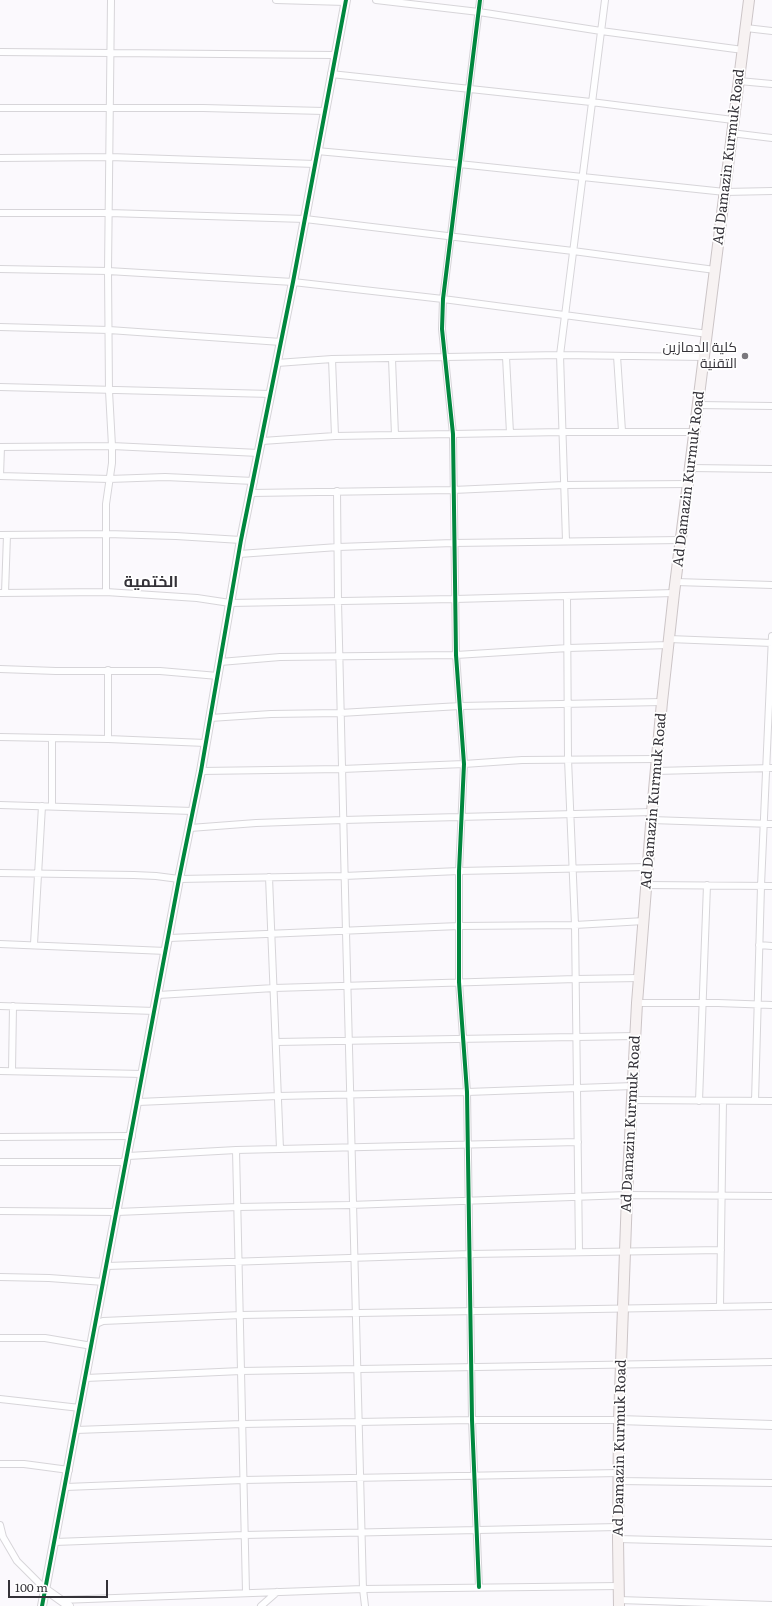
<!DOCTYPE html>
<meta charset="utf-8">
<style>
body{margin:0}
#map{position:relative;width:772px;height:1606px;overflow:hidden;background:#fbf9fd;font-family:Literata,serif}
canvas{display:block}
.scale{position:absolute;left:8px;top:1580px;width:100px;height:18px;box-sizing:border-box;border:2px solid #343238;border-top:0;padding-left:5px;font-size:12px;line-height:14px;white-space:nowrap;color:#343238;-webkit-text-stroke:3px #fff;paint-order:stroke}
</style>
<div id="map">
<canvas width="772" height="1606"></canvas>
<div class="scale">100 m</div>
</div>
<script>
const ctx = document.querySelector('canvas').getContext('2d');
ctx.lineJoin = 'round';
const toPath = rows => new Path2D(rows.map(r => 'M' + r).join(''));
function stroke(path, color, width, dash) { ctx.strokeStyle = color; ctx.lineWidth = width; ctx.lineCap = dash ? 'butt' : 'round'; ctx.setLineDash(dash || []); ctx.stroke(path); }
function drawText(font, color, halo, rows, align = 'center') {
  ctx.font = font + ' Literata,Cairo,serif'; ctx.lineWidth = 3.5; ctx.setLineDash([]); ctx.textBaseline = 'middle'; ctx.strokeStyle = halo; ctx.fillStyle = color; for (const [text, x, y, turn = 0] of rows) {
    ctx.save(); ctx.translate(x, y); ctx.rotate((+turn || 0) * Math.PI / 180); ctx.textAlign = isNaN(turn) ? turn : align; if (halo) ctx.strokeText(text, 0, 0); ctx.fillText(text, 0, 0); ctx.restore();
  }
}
const minor = toPath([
 [276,0,345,2],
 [376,0,479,12,601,31,743,50],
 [746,28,772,31],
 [0,52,334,55],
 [331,74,591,102,733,120],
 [739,81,772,84],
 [0,108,203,108,324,111],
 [731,133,772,138],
 [317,151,459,164,725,192,772,191],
 [0,158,110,157,315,164],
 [0,213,109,213,305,219,573,251,715,270],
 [0,269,108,271,293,282,443,299,708,334],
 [0,327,109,330,281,342],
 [617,356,622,431],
 [506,357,510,433],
 [332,359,335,436],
 [392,359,395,435],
 [277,363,332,359,560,355,705,357],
 [0,387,271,394],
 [698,405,772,406],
 [262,441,335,436,453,434,562,432,695,432],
 [0,447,112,446,259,453],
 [690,468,772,469],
 [0,476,109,479,165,477,254,481],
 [0,476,1,447],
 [337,491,338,601,346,932,363,1589,365,1606],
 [251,493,453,490,564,485,688,484],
 [0,535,107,534,176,536,241,540],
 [566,541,560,355,605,0],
 [239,554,338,547,453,543,681,540],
 [676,582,772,585],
 [106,592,106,504,112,463,112,446,109,391,108,271,111,0],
 [0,593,106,592,197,598,230,603,455,599,674,593],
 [5,593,7,535],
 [567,596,568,759,575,925,579,1252],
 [669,639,772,643],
 [220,662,280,657,456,655,568,648,669,645],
 [0,669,56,671,160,671,218,676],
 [210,718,271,714,340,713,460,706,662,702],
 [0,737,108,739,206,743],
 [108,739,108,670],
 [201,771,342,769,464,764,522,760,657,759],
 [656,771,772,768],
 [0,805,193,811],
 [52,806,52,738],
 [651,820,772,824],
 [190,828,256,823,343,820,652,812],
 [0,873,134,875,156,876,179,879,344,876,459,871,647,867],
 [269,877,280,1149],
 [646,885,772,886],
 [169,938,459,926,575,925,644,921],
 [0,944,166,951],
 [34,944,42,806],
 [759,945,772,946],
 [158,995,274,988,576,979,640,978],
 [637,1003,718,1003,772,1005],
 [0,1006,155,1011],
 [276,1042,636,1036],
 [0,1071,143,1074],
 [12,1071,13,1006],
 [632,1100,772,1101],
 [699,1101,707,885],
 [755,1101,761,886,772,636],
 [138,1102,278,1096,467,1092,633,1086],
 [0,1137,132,1136],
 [236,1150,246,1592],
 [128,1156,236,1150,578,1142],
 [0,1162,127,1162],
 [0,1211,117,1212,238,1207,350,1205,627,1195,772,1196],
 [107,1266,470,1254,721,1250],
 [0,1277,49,1278,104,1282],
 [720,1306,723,1101],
 [96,1324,103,1321,241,1315,772,1306],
 [0,1338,45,1338,92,1346],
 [86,1378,241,1371,772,1362],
 [0,1399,80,1408],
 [76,1430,242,1424,472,1420,619,1420],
 [0,1464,24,1464,69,1470],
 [619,1481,772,1483],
 [66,1487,243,1480,619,1473],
 [0,1525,3,1537,17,1561,45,1589],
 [618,1539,772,1543],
 [55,1542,244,1535,618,1527],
 [479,1587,472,1420,467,1092,459,982,459,871,464,764,456,655,453,434,442,329,443,299,480,0],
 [60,1600,363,1589,619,1586],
 [619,1600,772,1605],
 [261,1606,277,1592]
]);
const tertiary = toPath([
 [619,1420,772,1425],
 [45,1589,69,1606],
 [42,1606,179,879,201,771,241,540,293,282,346,0]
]);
const trunk = toPath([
 [619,1606,618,1539,619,1420,627,1195,637,1003,652,812,662,702,674,593,749,0]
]);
stroke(minor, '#d7d5d9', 8);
stroke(tertiary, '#d7d5d9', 10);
stroke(trunk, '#ccc5c7', 12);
stroke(minor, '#fefeff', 6);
stroke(tertiary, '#fefeff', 8);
stroke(trunk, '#f7f2f2', 10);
stroke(toPath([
 [479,1587,472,1420,467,1092,459,982,459,871,464,764,456,655,453,434,442,329,443,299,480,0],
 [42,1606,179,879,201,771,241,540,293,282,346,0]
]), '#00873e', 4);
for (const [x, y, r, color] of [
 [745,356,4,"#7a787d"]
]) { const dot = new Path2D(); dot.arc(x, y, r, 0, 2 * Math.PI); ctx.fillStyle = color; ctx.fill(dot); stroke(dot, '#fff', 1.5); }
drawText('14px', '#343238', '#fff', [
 ["Ad Damazin Kurmuk Road",729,157,-83],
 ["Ad Damazin Kurmuk Road",689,479,-83],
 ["Ad Damazin Kurmuk Road",654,801,-85],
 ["Ad Damazin Kurmuk Road",631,1124,-87],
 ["Ad Damazin Kurmuk Road",620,1448,-89]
]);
drawText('14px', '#343238', '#fff', [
 ["كلية الدمازين",737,348],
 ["التقنية",737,364]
], 'right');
drawText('bold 16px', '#343238', '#fff', [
 ["الختمية",151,582]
]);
</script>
